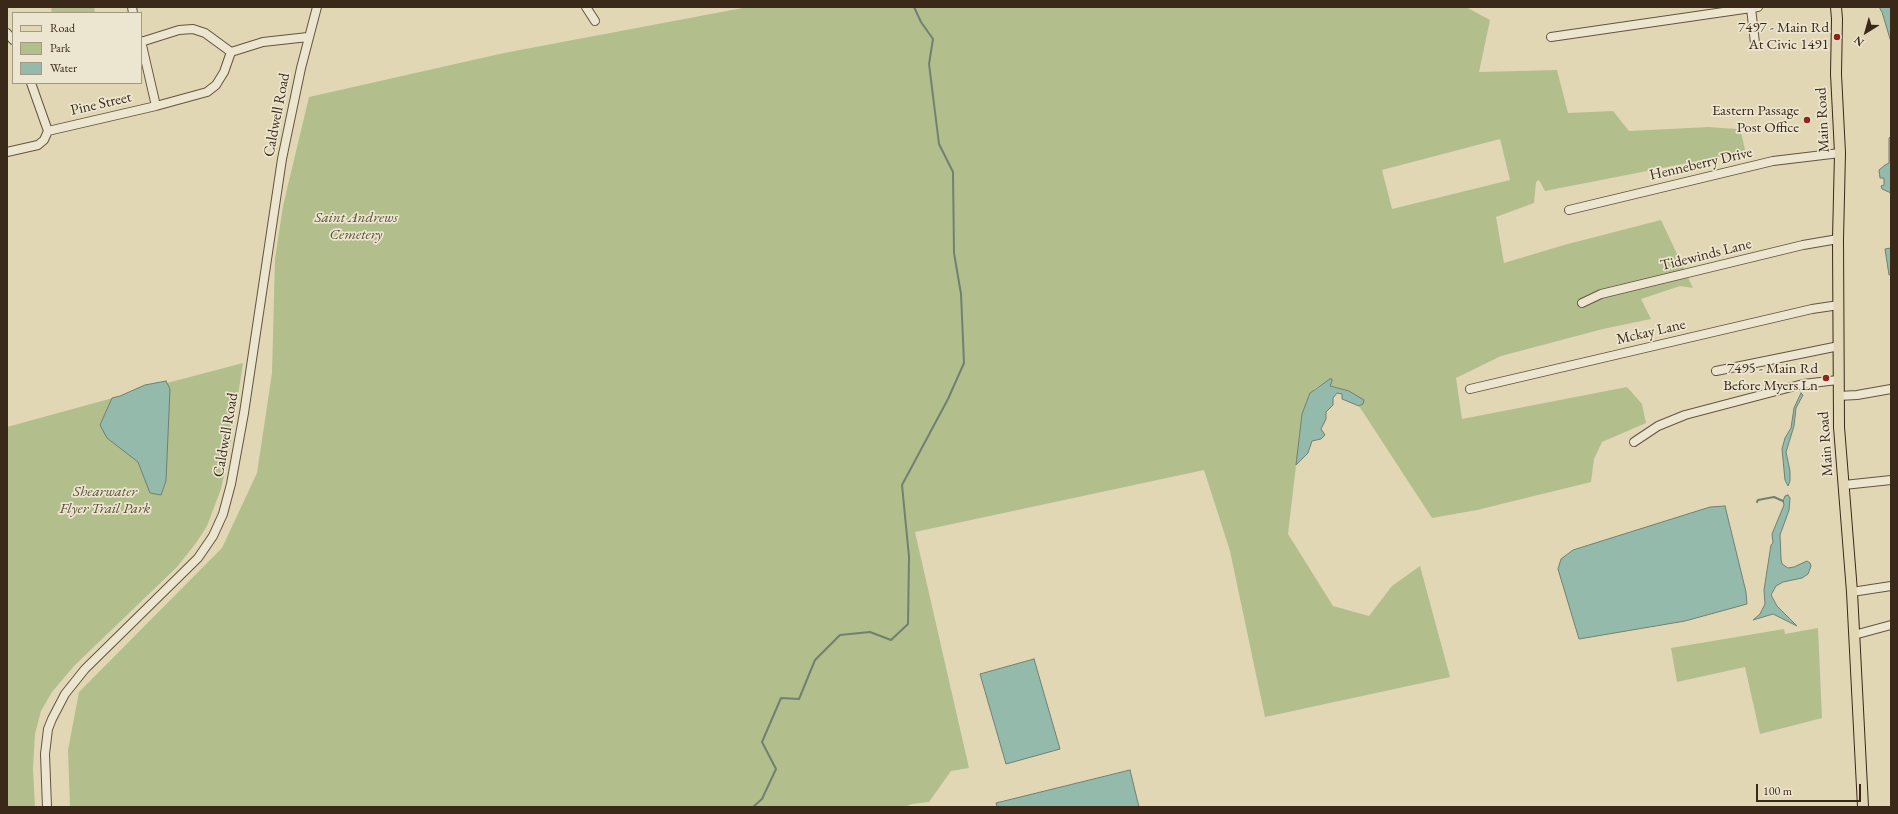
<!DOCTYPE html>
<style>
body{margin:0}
#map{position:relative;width:1898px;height:814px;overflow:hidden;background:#e1d7b5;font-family:"EB Garamond",serif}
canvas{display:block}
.frame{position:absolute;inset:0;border:8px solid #3a2818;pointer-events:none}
.legend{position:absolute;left:12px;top:12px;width:130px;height:72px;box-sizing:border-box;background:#ece5cf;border:1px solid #a59986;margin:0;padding:5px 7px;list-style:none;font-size:12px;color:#3a2818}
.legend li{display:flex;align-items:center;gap:8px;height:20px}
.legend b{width:20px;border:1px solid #a59986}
.north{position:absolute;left:1846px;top:12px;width:40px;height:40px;-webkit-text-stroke:3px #ece5cf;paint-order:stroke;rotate:217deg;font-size:11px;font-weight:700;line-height:16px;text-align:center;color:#3a2818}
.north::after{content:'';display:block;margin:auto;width:14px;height:18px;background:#3a2818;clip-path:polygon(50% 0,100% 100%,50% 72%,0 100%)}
.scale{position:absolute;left:1756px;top:784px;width:105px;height:18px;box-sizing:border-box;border:2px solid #3a2818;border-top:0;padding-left:5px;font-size:12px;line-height:14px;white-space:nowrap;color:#3a2818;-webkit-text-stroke:3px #ece5cf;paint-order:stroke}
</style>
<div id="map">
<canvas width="1898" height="814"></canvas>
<div class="frame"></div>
<ul class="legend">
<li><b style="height:5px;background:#e1d7b5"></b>Road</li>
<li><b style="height:11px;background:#b3be8d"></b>Park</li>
<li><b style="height:11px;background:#94baac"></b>Water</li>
</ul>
<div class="north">N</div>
<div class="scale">100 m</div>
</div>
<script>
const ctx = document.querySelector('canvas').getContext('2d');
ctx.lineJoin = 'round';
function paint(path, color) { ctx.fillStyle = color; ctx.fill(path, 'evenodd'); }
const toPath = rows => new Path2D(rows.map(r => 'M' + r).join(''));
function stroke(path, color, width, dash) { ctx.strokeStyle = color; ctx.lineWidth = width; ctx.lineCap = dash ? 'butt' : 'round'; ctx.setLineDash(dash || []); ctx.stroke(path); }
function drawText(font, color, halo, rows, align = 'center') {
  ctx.font = font + ' "EB Garamond",serif'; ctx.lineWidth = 3.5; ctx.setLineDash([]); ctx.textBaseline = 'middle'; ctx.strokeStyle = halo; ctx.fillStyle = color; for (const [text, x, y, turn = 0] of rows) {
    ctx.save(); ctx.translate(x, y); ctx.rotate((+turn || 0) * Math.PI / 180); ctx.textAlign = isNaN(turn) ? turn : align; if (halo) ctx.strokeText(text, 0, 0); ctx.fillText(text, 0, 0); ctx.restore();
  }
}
paint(toPath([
 [53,7,94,7,95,13,52,13,51,9],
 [748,7,1466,7,1490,20,1479,72,1557,70,1568,113,1613,111,1629,131,1709,127,1736,129,1741,132,1746,154,1744,152,1545,191,1539,180,1536,182,1534,203,1496,217,1504,263,1564,245,1661,220,1693,288,1680,286,1641,299,1651,319,1603,329,1501,356,1456,378,1462,419,1627,387,1642,404,1646,423,1602,442,1594,459,1591,482,1477,510,1432,518,1359,406,1363,404,1349,391,1330,386,1330,379,1314,389,1302,414,1288,534,1333,606,1369,616,1392,586,1420,566,1450,677,1265,717,1230,551,1204,470,915,532,969,768,951,771,929,802,912,804,904,807,70,807,68,750,79,692,222,548,257,473,272,373,275,259,283,206,309,97,504,53],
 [1500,139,1510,180,1392,209,1382,170],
 [243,363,230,447,221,489,207,526,196,543,177,567,74,666,52,692,41,711,35,734,33,768,35,807,7,807,7,427,120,396,145,385,166,381,167,383],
 [1818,628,1822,718,1760,734,1745,667,1677,682,1671,648,1784,629,1785,634]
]), '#b3be8d');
const water = toPath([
 [1879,7,1891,7,1891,42,1882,12,1879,7],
 [1891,136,1891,193,1882,189,1881,186,1884,185,1884,178,1880,178,1879,170,1885,165,1889,163,1889,138,1891,136],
 [1891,248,1891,274,1889,275,1885,249,1891,248],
 [1330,379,1332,379,1332,381,1330,386,1349,391,1364,400,1363,404,1359,406,1342,399,1342,394,1337,393,1333,398,1333,405,1326,412,1326,419,1321,429,1325,435,1321,439,1312,441,1308,453,1296,465,1302,414,1310,393,1330,379],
 [166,381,170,389,166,481,161,495,150,493,138,462,107,438,100,425,112,398,120,396,145,385,166,381],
 [1801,393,1803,395,1796,408,1794,426,1786,452,1790,471,1790,481,1788,486,1785,480,1782,449,1785,438,1791,428,1794,408,1801,393],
 [1788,495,1790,498,1789,510,1780,535,1781,559,1782,564,1788,568,1794,567,1807,561,1810,563,1811,566,1808,574,1802,578,1783,582,1776,586,1771,595,1777,606,1797,626,1773,614,1753,620,1760,614,1765,604,1764,590,1771,545,1773,543,1772,534,1784,505,1783,501,1785,496,1788,495],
 [1725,506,1746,592,1747,604,1685,621,1579,639,1558,569,1561,559,1573,550,1710,507,1725,506],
 [1034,659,1060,749,1006,764,980,674,1034,659],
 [1130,770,1139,807,997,807,996,803,1130,770]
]);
paint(water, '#94baac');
stroke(water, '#708071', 1);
stroke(toPath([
 [1757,502,1758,500,1774,497,1783,501],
 [753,807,762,799,776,769,762,742,781,698,799,699,815,660,840,635,870,632,891,640,908,624,909,557,902,485,948,399,964,363,961,294,954,253,953,172,939,144,929,64,933,39,921,22,914,7]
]), '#708071', 2);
const minor = toPath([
 [132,7,133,13],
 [586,7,595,21],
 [1751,8,1755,43],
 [7,33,13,40],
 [1551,37,1758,7],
 [141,41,156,106],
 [141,42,179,30,193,29,205,33,231,52],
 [231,52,263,42,308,37],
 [31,83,48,131],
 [48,131,156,106,207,92,216,85,224,72,231,52],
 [7,152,38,145,44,140,48,131],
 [1569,210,1773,161,1840,153],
 [1582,303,1601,294,1803,245,1838,239],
 [1716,371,1839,346],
 [1470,389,1812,309,1839,305],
 [1838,396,1857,395,1891,389],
 [1634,442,1658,426,1685,415,1803,384,1838,380],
 [1844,485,1891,480],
 [1852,592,1891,586],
 [1854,635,1891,625],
 [47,807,45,754,48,729,52,719,65,694,85,669,198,558,213,536,223,514,231,484,244,413,282,159,301,68,317,7]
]);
const major = toPath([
 [1836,7,1837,19,1836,74,1840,153,1838,239,1839,427,1852,592,1863,807]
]);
stroke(minor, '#64543f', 10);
stroke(major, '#3a2818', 12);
stroke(minor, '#ece5cf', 8);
stroke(major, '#e1d7b5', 10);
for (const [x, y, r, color] of [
 [1837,37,4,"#8f2418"],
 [1807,120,4,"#8f2418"],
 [1826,378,4,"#8f2418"]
]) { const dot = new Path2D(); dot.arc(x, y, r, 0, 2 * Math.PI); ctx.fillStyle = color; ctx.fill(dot); stroke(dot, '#ece5cf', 1.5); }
drawText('15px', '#3a2818', '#ece5cf', [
 ["7497 - Main Rd",1829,28],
 ["At Civic 1491",1829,45],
 ["Eastern Passage",1799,111],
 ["Post Office",1799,128],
 ["7495 - Main Rd",1818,369],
 ["Before Myers Ln",1818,386]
], 'right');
drawText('15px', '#3a2818', '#ece5cf', [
 ["Pine Street",101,104,-13],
 ["Caldwell Road",277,115,-79],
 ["Main Road",1823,120,-93],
 ["Henneberry Drive",1701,164,-13],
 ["Tidewinds Lane",1706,255,-14],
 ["Mckay Lane",1651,332,-13],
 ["Caldwell Road",226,435,-80],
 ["Main Road",1826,444,-94]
]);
drawText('italic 15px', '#584e35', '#ece5cf', [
 ["Saint Andrews",356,218],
 ["Cemetery",356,235],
 ["Shearwater",105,492],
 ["Flyer Trail Park",105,509]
]);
</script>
